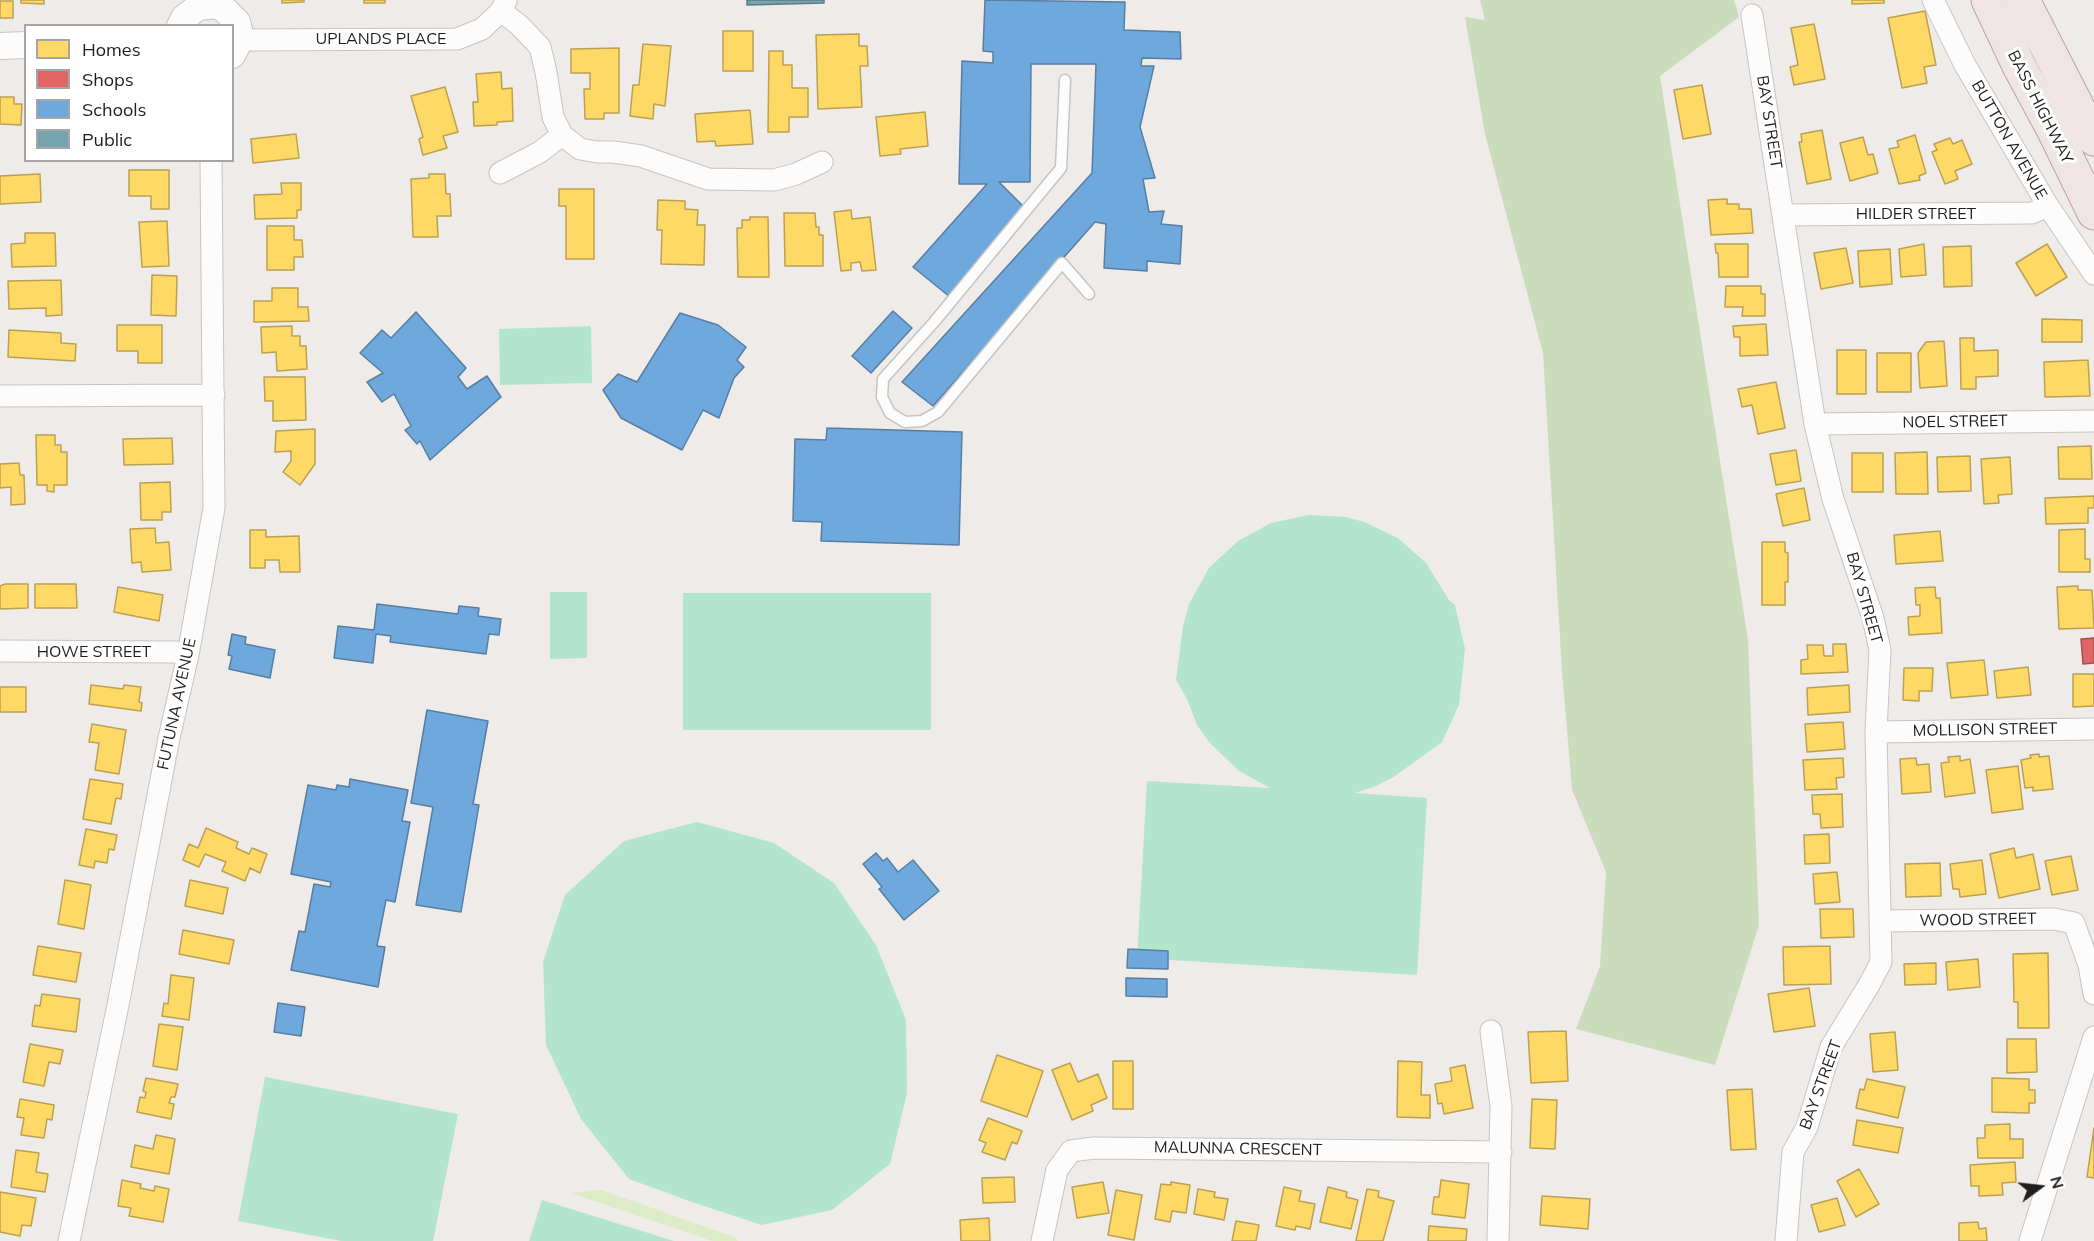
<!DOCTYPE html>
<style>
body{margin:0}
#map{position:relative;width:2094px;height:1241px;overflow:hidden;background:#eeebe8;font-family:Mulish,sans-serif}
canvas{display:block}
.legend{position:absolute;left:24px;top:24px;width:210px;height:138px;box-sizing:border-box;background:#fff;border:2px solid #a5a5a5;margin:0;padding:8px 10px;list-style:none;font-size:18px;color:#1f1f1f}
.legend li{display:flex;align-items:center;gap:12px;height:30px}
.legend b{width:30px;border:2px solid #a5a5a5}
.north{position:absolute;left:2010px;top:1157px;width:60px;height:60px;-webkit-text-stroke:4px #fff;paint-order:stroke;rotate:75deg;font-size:16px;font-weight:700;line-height:24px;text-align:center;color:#1f1f1f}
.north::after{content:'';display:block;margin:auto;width:21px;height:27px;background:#1f1f1f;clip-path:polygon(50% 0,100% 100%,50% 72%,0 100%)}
</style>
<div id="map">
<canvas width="2094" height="1241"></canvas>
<ul class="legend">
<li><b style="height:16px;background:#ffd966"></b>Homes</li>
<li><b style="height:16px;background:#e06666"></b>Shops</li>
<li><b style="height:16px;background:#6fa8dc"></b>Schools</li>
<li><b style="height:16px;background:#76a5af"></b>Public</li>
</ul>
<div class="north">N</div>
</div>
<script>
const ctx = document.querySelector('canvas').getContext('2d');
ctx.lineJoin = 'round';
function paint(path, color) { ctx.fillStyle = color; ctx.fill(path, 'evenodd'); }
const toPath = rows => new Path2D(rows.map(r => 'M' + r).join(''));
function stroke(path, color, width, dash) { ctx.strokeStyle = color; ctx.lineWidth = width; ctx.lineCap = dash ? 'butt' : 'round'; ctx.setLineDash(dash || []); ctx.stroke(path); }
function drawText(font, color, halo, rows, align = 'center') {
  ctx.font = font + ' Mulish,sans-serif'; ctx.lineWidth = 6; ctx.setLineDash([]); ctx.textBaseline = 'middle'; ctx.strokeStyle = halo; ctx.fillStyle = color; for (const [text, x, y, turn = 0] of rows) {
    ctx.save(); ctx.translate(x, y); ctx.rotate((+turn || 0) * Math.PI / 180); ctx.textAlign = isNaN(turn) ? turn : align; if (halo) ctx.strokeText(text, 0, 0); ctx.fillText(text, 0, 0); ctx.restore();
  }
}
paint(toPath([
 [601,1190,734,1237,738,1241,712,1241,571,1193]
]), '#ddebc6');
paint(toPath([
 [1480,0,1734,0,1739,17,1660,76,1748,640,1759,925,1715,1065,1576,1029,1600,966,1606,872,1572,790,1562,671,1543,353,1485,134,1465,17,1485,20]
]), '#cbdcbd');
paint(toPath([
 [591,326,592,383,500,385,499,329],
 [1308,515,1346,517,1364,522,1398,538,1426,563,1449,600,1455,605,1465,649,1459,705,1442,742,1395,776,1376,786,1355,793,1427,798,1417,975,1137,958,1147,781,1270,788,1239,771,1209,742,1197,725,1187,699,1176,680,1183,626,1189,604,1209,568,1238,541,1271,523],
 [550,592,587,592,587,658,550,659],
 [683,593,931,593,931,730,683,730],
 [697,822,774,843,834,883,876,945,906,1020,907,1093,890,1164,832,1210,762,1225,692,1202,629,1179,581,1119,546,1045,543,962,565,895,624,841],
 [265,1077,458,1114,433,1241,341,1241,238,1221],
 [542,1200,674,1241,529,1241]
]), '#b3e5cc');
const homes = toPath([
 [21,0,44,0,44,4,21,3,21,0],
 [282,0,304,0,304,2,282,3,282,0],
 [364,0,385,0,385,3,364,3,364,0],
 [1852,0,1884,0,1884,3,1852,4,1852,0],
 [0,1,13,1,13,18,0,18,0,1],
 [1925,11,1936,65,1924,67,1927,83,1902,88,1888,18,1925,11],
 [1814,24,1825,79,1794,85,1790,67,1798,65,1791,28,1814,24],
 [723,31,753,31,753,71,723,71,723,31],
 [859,34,859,46,867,46,868,66,860,66,862,107,818,109,816,35,859,34],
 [643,44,671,46,665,106,654,104,653,119,630,116,633,85,639,85,643,44],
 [619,48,619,113,604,113,604,119,585,119,584,89,590,89,590,73,571,73,571,49,619,48],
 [769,51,783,51,783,65,792,65,792,88,808,88,808,117,789,117,789,132,768,132,769,51],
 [501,72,502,89,512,88,513,121,497,122,497,125,474,126,473,102,478,102,476,74,501,72],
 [1702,85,1711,134,1683,139,1674,90,1702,85],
 [445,87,458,132,443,136,447,148,423,155,419,139,423,137,411,96,445,87],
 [0,97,14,97,14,104,22,104,21,125,0,124,0,97],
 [750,110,753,144,716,146,715,141,697,142,695,114,750,110],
 [925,112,928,146,900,149,901,154,880,156,876,117,925,112],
 [1822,130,1831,179,1807,184,1799,142,1802,142,1801,134,1822,130],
 [296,134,299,158,253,163,251,139,296,134],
 [1915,135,1926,173,1919,176,1920,180,1899,184,1889,149,1899,147,1897,141,1915,135],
 [1863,137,1868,155,1873,154,1878,173,1850,181,1840,143,1863,137],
 [1950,138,1953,144,1962,140,1972,164,1955,171,1958,179,1945,184,1932,152,1937,150,1934,144,1950,138],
 [129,170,169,170,169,209,151,209,151,196,129,196,129,170],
 [40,174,41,202,0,204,0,176,40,174],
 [429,174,445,174,446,194,450,194,451,216,437,216,438,237,413,237,411,179,429,178,429,174],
 [281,183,301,183,301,210,297,210,297,218,255,219,254,195,282,194,281,183],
 [559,189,594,189,594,259,566,259,566,206,559,206,559,189],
 [1727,199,1727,204,1739,204,1739,209,1751,209,1753,233,1711,235,1708,200,1727,199],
 [658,200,685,201,685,209,698,210,697,225,705,225,704,265,661,264,662,230,657,230,658,200],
 [851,210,852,219,870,217,876,270,862,271,860,262,851,263,851,270,841,271,834,212,851,210],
 [784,213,815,213,816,227,819,227,819,235,823,235,823,266,785,266,784,213],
 [750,217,768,217,769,277,738,277,737,228,742,228,742,220,750,220,750,217],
 [167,221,169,266,142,267,139,222,167,221],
 [267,226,294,226,294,240,302,240,303,257,294,257,294,270,267,270,267,226],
 [25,233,55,233,56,266,12,267,11,244,25,243,25,233],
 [1715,244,1748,244,1748,277,1719,277,1718,253,1716,253,1715,244],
 [1924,244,1926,275,1901,277,1899,249,1924,244],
 [2047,244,2067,277,2036,296,2016,263,2047,244],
 [1971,246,1972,286,1944,287,1943,247,1971,246],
 [1846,248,1853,283,1821,289,1814,253,1846,248],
 [1890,249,1892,284,1860,287,1858,251,1890,249],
 [152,275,177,276,176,316,151,315,152,275],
 [61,280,62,315,46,316,46,308,9,309,8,281,61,280],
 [1726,286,1761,286,1761,294,1765,294,1765,316,1742,316,1743,307,1725,307,1726,286],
 [272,288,298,288,298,307,308,307,309,321,254,322,254,301,272,301,272,288],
 [2042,319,2082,320,2082,342,2042,342,2042,319],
 [1766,324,1768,355,1740,356,1740,337,1734,337,1733,326,1766,324],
 [117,325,162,325,162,363,138,363,138,351,117,351,117,325],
 [292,326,292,336,300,336,300,346,306,346,307,369,277,371,276,352,262,353,261,327,292,326],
 [9,330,61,333,61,343,76,344,75,361,8,357,9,330],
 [1960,338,1974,338,1974,351,1998,350,1998,376,1976,377,1976,389,1961,389,1960,338],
 [1944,341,1947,386,1920,388,1918,353,1926,342,1944,341],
 [1837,350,1866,350,1866,394,1837,394,1837,350],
 [1877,353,1911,353,1911,392,1877,392,1877,353],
 [2088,360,2090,396,2045,397,2044,362,2088,360],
 [264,377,305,377,306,420,273,421,273,401,265,401,264,377],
 [1776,382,1785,428,1758,434,1752,405,1742,407,1738,389,1776,382],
 [315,429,315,464,300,485,283,472,291,461,291,451,275,452,276,431,315,429],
 [36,435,55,435,55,445,61,445,61,452,67,452,67,485,54,485,54,492,47,491,47,485,37,485,36,435],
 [172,438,173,464,124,465,123,439,172,438],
 [2091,446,2092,479,2059,479,2058,447,2091,446],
 [1796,450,1801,481,1776,485,1770,454,1796,450],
 [1927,452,1928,494,1896,494,1895,453,1927,452],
 [1852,453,1883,453,1883,492,1852,492,1852,453],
 [1970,456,1971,491,1938,492,1937,457,1970,456],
 [2010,457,2012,494,1998,495,1999,503,1984,504,1981,459,2010,457],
 [19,463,20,475,24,475,25,504,11,505,11,487,0,488,0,464,19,463],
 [170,482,171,512,162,512,162,520,141,520,140,483,170,482],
 [1804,488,1810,520,1783,526,1776,494,1804,488],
 [2094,496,2094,508,2088,508,2088,523,2046,524,2045,498,2094,496],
 [155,528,156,543,169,542,171,570,142,572,141,562,132,563,130,529,155,528],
 [2085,529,2085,559,2090,559,2090,572,2059,572,2059,530,2085,529],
 [250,530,266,530,266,537,299,536,300,572,280,572,279,560,265,560,265,568,250,568,250,530],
 [1940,531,1943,561,1896,564,1894,535,1940,531],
 [1762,542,1785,542,1785,552,1788,553,1788,582,1785,582,1785,605,1762,605,1762,542],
 [5,584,28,584,28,608,0,609,0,586,5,584],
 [35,584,76,584,77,608,35,608,35,584],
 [2078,586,2078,590,2092,590,2094,628,2059,629,2057,587,2078,586],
 [118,587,163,595,159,621,114,612,118,587],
 [1935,587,1936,598,1940,598,1942,633,1909,635,1908,617,1920,616,1920,605,1916,605,1915,588,1935,587],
 [1833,644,1846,644,1848,672,1801,674,1801,660,1808,659,1807,645,1823,645,1824,656,1833,656,1833,644],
 [1984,660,1988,695,1951,698,1947,663,1984,660],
 [2028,667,2031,695,1997,698,1994,671,2028,667],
 [1904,668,1933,668,1932,691,1919,691,1919,701,1903,700,1904,668],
 [2073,674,2094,674,2094,706,2073,707,2073,674],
 [91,685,123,689,124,685,141,687,139,702,142,703,141,711,89,704,91,685],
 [1849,685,1850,712,1808,715,1807,688,1849,685],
 [0,687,26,687,26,712,0,712,0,687],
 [1843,722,1845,749,1807,752,1805,724,1843,722],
 [92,724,126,730,119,774,95,770,99,743,89,742,92,724],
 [2039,754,2039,757,2049,756,2053,789,2033,791,2033,787,2025,788,2021,760,2031,758,2030,755,2039,754],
 [1960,756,1960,761,1970,759,1975,793,1945,797,1941,763,1949,762,1948,757,1960,756],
 [1843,758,1844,777,1836,778,1837,789,1805,790,1803,760,1843,758],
 [1916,758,1917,765,1929,764,1931,792,1902,794,1900,759,1916,758],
 [2018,766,2023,809,1992,813,1986,770,2018,766],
 [90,779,123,784,121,799,116,798,111,824,83,819,90,779],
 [1842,794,1843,827,1821,828,1820,814,1813,814,1812,795,1842,794],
 [206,828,238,842,236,848,249,854,252,848,267,854,260,873,250,868,245,881,222,871,226,862,205,854,199,867,183,860,189,844,198,848,206,828],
 [86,829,117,835,114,850,109,849,107,863,95,861,94,868,79,865,86,829],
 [1829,834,1830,863,1805,864,1804,835,1829,834],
 [2014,848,2016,858,2033,854,2040,889,1999,898,1990,854,2014,848],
 [2071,856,2078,890,2052,895,2045,861,2071,856],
 [1982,860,1986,894,1960,897,1959,889,1953,889,1950,864,1982,860],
 [1940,863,1941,896,1906,897,1905,864,1940,863],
 [1837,872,1840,902,1815,904,1813,874,1837,872],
 [65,880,91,885,84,929,58,924,65,880],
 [190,880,228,888,223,914,185,906,190,880],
 [1820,909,1853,909,1854,937,1821,938,1820,909],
 [183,930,234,940,229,964,179,954,183,930],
 [38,946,81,953,76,982,33,975,38,946],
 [1830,946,1831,984,1784,985,1783,947,1830,946],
 [2048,953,2049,1028,2018,1028,2018,1002,2014,1002,2013,954,2048,953],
 [1978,959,1980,987,1948,990,1946,962,1978,959],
 [1936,963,1936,984,1905,985,1904,964,1936,963],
 [171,975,194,978,189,1020,162,1016,164,1003,168,1004,171,975],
 [1809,988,1815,1026,1774,1032,1768,994,1809,988],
 [42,994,80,999,76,1032,32,1026,35,1005,40,1006,42,994],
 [159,1024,183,1027,177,1070,153,1066,159,1024],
 [1566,1031,1568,1081,1531,1083,1528,1032,1566,1031],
 [1895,1032,1898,1070,1873,1072,1870,1034,1895,1032],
 [2007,1039,2036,1039,2037,1072,2007,1073,2007,1039],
 [30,1044,63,1050,60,1064,49,1062,44,1086,23,1082,30,1044],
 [997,1055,1043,1071,1027,1117,981,1101,997,1055],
 [1113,1061,1133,1061,1133,1109,1113,1109,1113,1061],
 [1398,1061,1422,1062,1421,1095,1430,1095,1430,1118,1397,1117,1398,1061],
 [1070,1063,1078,1082,1098,1074,1107,1098,1091,1105,1093,1111,1072,1120,1052,1070,1070,1063],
 [1465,1065,1473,1108,1444,1114,1442,1103,1438,1104,1435,1084,1452,1081,1450,1068,1465,1065],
 [146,1078,178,1084,175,1097,171,1097,169,1103,174,1104,171,1119,137,1112,140,1097,145,1098,146,1092,143,1091,146,1078],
 [1992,1078,2029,1079,2029,1090,2035,1090,2035,1103,2029,1103,2029,1113,1992,1112,1992,1078],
 [1867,1079,1905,1087,1898,1118,1856,1108,1860,1089,1864,1090,1867,1079],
 [1752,1089,1756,1149,1731,1150,1727,1090,1752,1089],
 [20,1099,54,1105,52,1120,47,1119,44,1138,21,1135,24,1118,17,1117,20,1099],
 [1532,1099,1557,1100,1555,1149,1530,1148,1532,1099],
 [988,1118,1022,1131,1017,1144,1012,1142,1005,1160,982,1152,986,1143,979,1140,988,1118],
 [1857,1120,1903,1128,1898,1153,1853,1145,1857,1120],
 [2010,1124,2010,1139,2023,1139,2023,1158,1978,1158,1977,1138,1985,1138,1985,1125,2010,1124],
 [2094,1128,2094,1178,2087,1177,2094,1128],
 [156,1135,175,1139,169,1174,131,1167,135,1145,153,1149,156,1135],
 [16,1150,39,1153,36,1172,48,1174,45,1192,11,1187,16,1150],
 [2015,1162,2016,1182,2002,1183,2003,1195,1979,1196,1979,1186,1971,1186,1970,1165,2015,1162],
 [1859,1169,1879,1204,1856,1217,1837,1181,1859,1169],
 [1014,1177,1015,1202,983,1203,982,1178,1014,1177],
 [122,1180,141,1184,140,1188,154,1191,155,1186,169,1189,163,1222,129,1216,131,1208,118,1206,122,1180],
 [1441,1180,1469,1184,1465,1218,1432,1214,1434,1197,1439,1197,1441,1180],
 [1103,1182,1109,1213,1077,1218,1072,1187,1103,1182],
 [1171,1182,1190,1185,1186,1213,1172,1211,1170,1222,1155,1219,1161,1184,1171,1185,1171,1182],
 [1284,1187,1301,1191,1299,1201,1315,1204,1310,1229,1296,1226,1295,1230,1276,1226,1284,1187],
 [1328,1187,1347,1192,1346,1197,1358,1200,1351,1229,1320,1222,1328,1187],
 [1198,1189,1215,1192,1214,1197,1228,1199,1224,1220,1194,1214,1198,1189],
 [1367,1189,1379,1191,1378,1197,1394,1201,1383,1241,1356,1241,1367,1189],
 [1116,1190,1142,1195,1134,1240,1108,1235,1116,1190],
 [0,1192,36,1198,31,1226,22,1225,20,1236,0,1232,0,1192],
 [1542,1196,1590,1199,1588,1229,1540,1225,1542,1196],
 [1837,1198,1845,1225,1819,1232,1811,1205,1837,1198],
 [989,1218,990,1241,961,1241,960,1220,989,1218],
 [1236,1221,1259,1225,1256,1241,1232,1241,1236,1221],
 [1978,1222,1979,1229,1986,1228,1987,1241,1959,1241,1959,1223,1978,1222],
 [1429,1226,1467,1229,1466,1241,1428,1241,1429,1226]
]);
paint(homes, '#ffd966');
stroke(homes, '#bca151', 1.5);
const shops = toPath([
 [2094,638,2094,663,2083,664,2081,639,2094,638]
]);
paint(shops, '#e06666');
stroke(shops, '#a65151', 1.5);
const schools = toPath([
 [985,0,1125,2,1124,30,1180,32,1181,59,1142,58,1141,66,1154,66,1140,127,1155,178,1143,179,1149,212,1164,211,1161,224,1182,226,1180,264,1147,261,1147,271,1104,268,1106,224,1095,222,933,406,902,382,1092,173,1096,64,1031,64,1030,182,999,182,1026,209,950,297,913,267,987,184,959,184,962,61,993,63,993,52,983,51,985,0],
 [893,311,912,328,871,373,852,356,893,311],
 [416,312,466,368,458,377,467,389,487,376,501,397,430,460,420,441,417,444,405,430,411,426,394,394,382,402,367,382,383,373,360,353,382,330,391,338,416,312],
 [680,313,718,325,746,347,737,360,744,367,734,378,719,418,703,410,682,450,621,418,603,390,618,374,637,382,680,313],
 [827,428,962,432,959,545,821,541,822,522,793,521,795,439,826,440,827,428],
 [377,604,458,614,459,606,479,608,478,616,501,619,499,635,489,634,486,654,390,642,391,636,376,634,373,663,334,658,338,626,374,630,377,604],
 [232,634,246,637,245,644,275,650,270,678,229,669,232,656,228,655,232,634],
 [427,710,488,721,473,804,479,805,461,912,416,905,433,807,411,803,427,710],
 [350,779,408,790,402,821,410,822,395,902,386,900,377,946,385,947,378,987,291,970,299,931,305,932,314,884,330,887,331,882,291,874,308,785,336,790,337,785,349,787,350,779],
 [876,853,883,861,887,858,898,872,913,860,939,891,904,920,879,889,882,887,863,864,876,853],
 [1128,949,1168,951,1168,969,1127,968,1128,949],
 [1126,978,1167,979,1167,997,1126,996,1126,978],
 [278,1003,305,1007,301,1036,274,1032,278,1003]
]);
paint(schools, '#6fa8dc');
stroke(schools, '#577fa3', 1.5);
const public = toPath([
 [747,0,824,0,824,3,747,5,747,0]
]);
paint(public, '#76a5af');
stroke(public, '#5c7d84', 1.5);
const service = toPath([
 [1065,80,1061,168,935,321,883,379,882,397,890,413,905,422,922,421,938,412,1062,263,1089,294]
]);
const minor = toPath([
 [1933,0,1965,65,2048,206,2094,274],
 [501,11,519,25,540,47,546,72,553,117,562,135,580,149,597,152,613,152,641,156,708,179,774,180,796,174,822,162],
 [1752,15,1815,424,1833,499,1873,618,1880,650,1876,732,1881,962,1869,985,1831,1047,1807,1127,1793,1152,1786,1241],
 [240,40,457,39,482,29,501,11,506,1],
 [500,173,540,152,562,135],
 [1783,215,2032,213,2048,206],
 [0,396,214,395],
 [1815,424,2094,421],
 [0,651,176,652,188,655],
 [1876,732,2094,729],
 [1880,921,2054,919,2074,923,2089,965,2094,994],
 [1491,1031,1501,1106,1498,1241],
 [69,1241,118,1005,169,738,188,655,214,508,211,160],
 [1042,1241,1057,1170,1071,1151,1094,1148,1501,1152],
 [2030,1241,2094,1037]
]);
const tertiary = toPath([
 [180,26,184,18,198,7,216,5,224,9,237,22,239,30,240,40,232,55],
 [0,46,26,45]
]);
const trunk = toPath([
 [1988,0,2019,66,2054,131,2094,213],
 [2023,0,2094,139]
]);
stroke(service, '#c6c5c4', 13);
stroke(minor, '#c6c5c4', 23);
stroke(tertiary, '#c6c5c4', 28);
stroke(trunk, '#c49fac', 35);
stroke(service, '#fcfcfc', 10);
stroke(minor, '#fcfcfc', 21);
stroke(tertiary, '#fcfcfc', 26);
stroke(trunk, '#eee5e4', 33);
drawText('16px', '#1f1f1f', '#fff', [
 ["UPLANDS PLACE",381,39],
 ["BASS HIGHWAY",2040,107,63],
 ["BAY STREET",1769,122,81],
 ["BUTTON AVENUE",2009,140,60],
 ["HILDER STREET",1916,214],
 ["NOEL STREET",1955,422,-1],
 ["BAY STREET",1864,598,74],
 ["HOWE STREET",94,652],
 ["FUTUNA AVENUE",177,704,-78],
 ["MOLLISON STREET",1985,730,-1],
 ["WOOD STREET",1978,920,-1],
 ["BAY STREET",1821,1085,-70],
 ["MALUNNA CRESCENT",1238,1149,1]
]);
</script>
